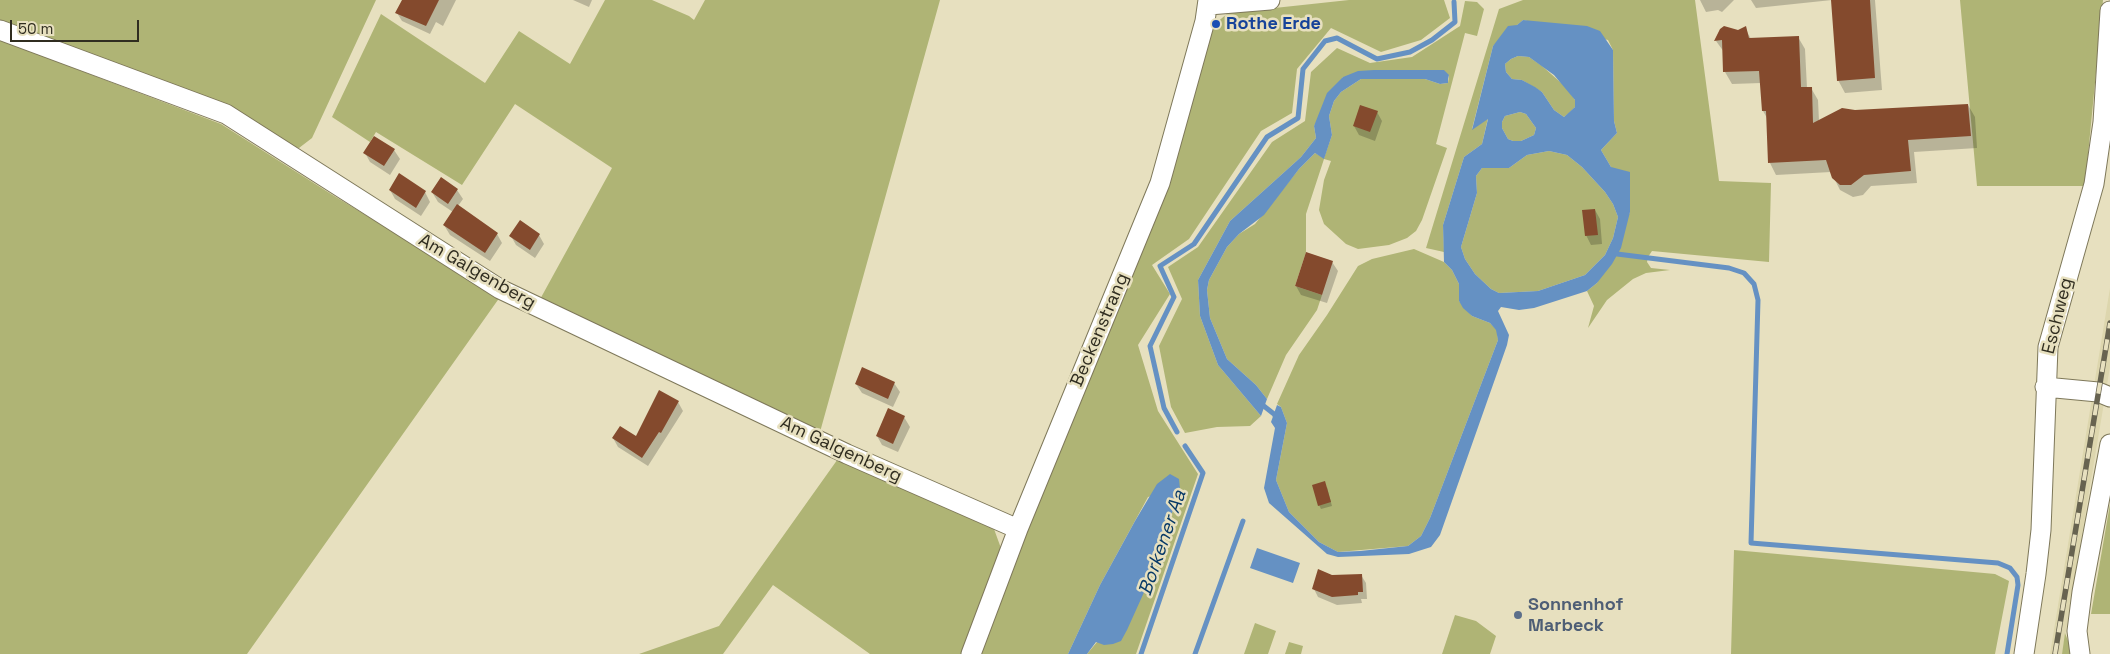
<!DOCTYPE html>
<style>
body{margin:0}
#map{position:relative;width:2110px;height:654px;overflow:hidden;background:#e7e0bf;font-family:"Space Grotesk",sans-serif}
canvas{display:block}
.scale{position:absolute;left:10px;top:20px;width:129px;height:22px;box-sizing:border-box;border:2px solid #302d20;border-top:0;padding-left:6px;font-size:15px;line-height:18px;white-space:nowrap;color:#302d20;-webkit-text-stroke:4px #e7e0bf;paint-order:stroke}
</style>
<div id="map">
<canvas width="2110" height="654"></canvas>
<div class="scale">50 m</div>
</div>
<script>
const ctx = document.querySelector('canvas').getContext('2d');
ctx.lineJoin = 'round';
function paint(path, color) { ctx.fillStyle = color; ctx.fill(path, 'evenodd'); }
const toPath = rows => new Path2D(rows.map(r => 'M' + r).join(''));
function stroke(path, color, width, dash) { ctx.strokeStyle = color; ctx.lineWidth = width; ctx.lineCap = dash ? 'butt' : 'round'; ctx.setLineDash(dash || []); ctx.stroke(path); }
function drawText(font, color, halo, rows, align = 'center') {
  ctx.font = font + ' "Space Grotesk",sans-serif'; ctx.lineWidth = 5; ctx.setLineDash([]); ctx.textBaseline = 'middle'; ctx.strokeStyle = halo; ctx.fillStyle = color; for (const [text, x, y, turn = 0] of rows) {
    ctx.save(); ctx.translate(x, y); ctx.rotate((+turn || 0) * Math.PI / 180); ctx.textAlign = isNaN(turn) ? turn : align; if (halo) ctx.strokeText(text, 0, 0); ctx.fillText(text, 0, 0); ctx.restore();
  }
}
paint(toPath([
 [2110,288,2110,367,2062,654,2050,654]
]), '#ddd6ae');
paint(toPath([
 [0,0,376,0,312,138,299,148,287,146,0,24],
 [605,0,652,0,689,16,694,20,705,0,940,0,820,432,538,303,612,168,515,104,462,185,376,132,370,142,332,117,381,14,485,83,519,31,570,64],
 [1349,0,1444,0,1450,18,1421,40,1381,52,1331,28,1297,69,1292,113,1261,131,1189,239,1152,265,1170,294,1138,345,1158,411,1198,474,1136,654,1087,654,1150,579,1180,489,1148,497,1100,585,1068,654,978,654,1209,29,1228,13],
 [1523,0,1695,0,1719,181,1771,183,1769,262,1652,251,1648,257,1647,262,1651,268,1670,270,1646,273,1633,279,1607,300,1588,328,1594,306,1587,291,1597,283,1630,212,1611,167,1601,150,1617,133,1614,121,1613,50,1608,40,1523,20,1493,46,1472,129,1488,118,1482,144,1464,157,1443,225,1444,252,1426,248,1499,9],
 [1960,0,2103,0,2085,186,1977,186],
 [1465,1,1477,2,1484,9,1477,36,1465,33,1436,144,1447,148,1422,220,1416,231,1407,238,1389,245,1358,249,1346,244,1324,224,1319,210,1324,180,1331,161,1324,159,1306,214,1306,252,1295,286,1322,295,1317,310,1286,355,1267,399,1256,385,1227,359,1210,318,1207,290,1209,280,1227,247,1239,234,1255,224,1299,169,1315,153,1324,158,1332,135,1329,116,1334,101,1341,92,1361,79,1425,79,1440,84,1448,83,1449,75,1343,77,1314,126,1316,138,1301,157,1230,221,1198,280,1200,316,1218,365,1261,416,1250,426,1217,427,1185,433,1171,407,1159,346,1182,299,1168,267,1198,247,1272,142,1305,121,1311,72,1337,48,1370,63,1412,57,1460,26],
 [0,40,221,124,331,194,500,297,247,654,0,654],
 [1518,56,1529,57,1542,66,1567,88,1575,100,1575,107,1569,113,1564,117,1554,110,1542,92,1522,80,1512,79,1506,72,1505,64,1511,59],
 [1520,112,1526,114,1536,128,1534,135,1521,141,1513,141,1508,139,1502,128,1502,122,1505,116],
 [1549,151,1567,155,1582,167,1605,192,1613,204,1618,217,1613,238,1605,255,1585,275,1538,291,1499,293,1491,289,1475,274,1465,259,1461,247,1477,193,1476,176,1482,168,1509,168,1527,155],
 [1414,249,1444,262,1452,270,1459,284,1459,301,1472,316,1490,323,1497,330,1498,340,1430,518,1421,536,1408,546,1338,552,1319,542,1289,512,1276,480,1287,423,1281,407,1277,404,1299,355,1327,315,1358,266,1372,259],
 [840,456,994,529,1002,551,965,654,870,654,773,585,723,654,639,654,719,626],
 [2110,504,2110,614,2091,614],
 [1734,550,1995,574,2009,581,1995,654,1731,654],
 [1455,615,1476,621,1496,636,1490,654,1442,654],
 [1255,623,1276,631,1268,654,1244,654],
 [2065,633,2073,654,2062,654],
 [1289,642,1303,646,1301,654,1285,654]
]), '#afb475');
paint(toPath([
 [1523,20,1587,26,1600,31,1613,50,1614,121,1617,133,1601,150,1611,167,1630,172,1630,212,1621,248,1612,264,1597,283,1587,291,1534,308,1519,310,1501,307,1498,311,1509,335,1507,345,1440,535,1431,547,1409,554,1338,557,1327,554,1269,503,1264,488,1275,428,1271,422,1277,405,1281,407,1287,423,1276,480,1289,512,1319,542,1338,552,1360,551,1408,546,1421,536,1430,518,1498,340,1496,330,1490,323,1472,316,1463,308,1459,301,1459,284,1452,270,1444,262,1443,225,1464,157,1482,144,1488,119,1472,130,1493,46,1508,26,1517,25],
 [1518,56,1529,57,1554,75,1575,100,1575,107,1564,117,1554,110,1542,92,1535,87,1522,80,1512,79,1506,72,1505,64,1511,59],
 [1520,112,1526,114,1536,128,1534,135,1521,141,1513,141,1508,139,1502,128,1502,122,1505,116],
 [1549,151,1567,155,1582,167,1605,192,1613,204,1618,217,1613,238,1605,255,1585,275,1538,291,1499,293,1491,289,1475,274,1465,259,1461,247,1477,193,1476,176,1482,168,1509,168,1527,155],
 [1374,70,1444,70,1449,75,1448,79,1448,83,1440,84,1425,79,1361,79,1341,92,1334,101,1329,116,1332,135,1324,159,1315,153,1299,169,1264,215,1239,234,1227,247,1209,280,1207,290,1210,318,1227,359,1256,385,1267,399,1261,416,1218,365,1200,316,1198,280,1230,221,1301,157,1316,138,1314,126,1327,93,1343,77,1358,71],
 [1170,474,1179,479,1180,489,1150,579,1127,630,1121,641,1113,644,1104,645,1096,642,1087,654,1068,654,1100,585,1135,521,1157,484],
 [1257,548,1300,563,1293,583,1250,568]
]), '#6591c3');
paint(toPath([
 [403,0,456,0,443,26,436,22,430,34,402,21,397,13],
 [573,0,592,0,589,7],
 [1700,0,1734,0,1722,12,1718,10,1706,12],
 [1751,0,1875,0,1882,90,1845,93,1838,80,1832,0,1756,8],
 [1745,28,1751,39,1798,37,1805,49,1807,88,1811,88,1818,100,1819,121,1855,112,1968,105,1975,117,1977,148,1914,152,1917,183,1871,186,1863,195,1853,197,1840,190,1831,172,1776,175,1770,163,1767,118,1763,111,1761,83,1732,84,1725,72,1724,52,1716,41,1721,30,1738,32],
 [1377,112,1382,121,1375,141,1359,135,1354,126],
 [375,137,394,150,400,159,390,175,370,162,365,153],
 [390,190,425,192,430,202,421,216,395,199],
 [457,190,463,199,458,206,497,234,502,243,490,261,450,235,444,225,453,212,438,202,432,192],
 [1595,210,1600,219,1602,244,1591,245,1586,235],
 [539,235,544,244,535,258,516,245,511,236],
 [1332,262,1338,271,1327,303,1301,295,1296,286],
 [894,383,900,392,893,407,862,393,856,384],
 [678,402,683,411,648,466,618,447,613,438,636,438],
 [889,410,904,417,910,427,898,452,882,445,877,436],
 [1327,487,1332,506,1321,509,1319,505],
 [1361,575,1366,583,1367,599,1361,599,1362,603,1337,605,1318,597,1314,589,1332,576]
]), '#0003');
stroke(toPath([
 [1617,254,1729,268,1744,273,1754,284,1758,300,1751,543,1998,563,2010,568,2017,577,2018,585,2007,654],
 [1260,403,1274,414,1277,419],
 [1177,432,1164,408,1150,346,1174,297,1160,266,1194,244,1267,137,1298,118,1303,69,1325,41,1337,38,1377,59,1410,52,1432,40,1455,22,1454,2],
 [1141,654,1203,473,1185,446],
 [1195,654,1243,521]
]), '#6591c3', 5);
paint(toPath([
 [402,0,439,0,426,26,395,13],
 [1831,0,1870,0,1875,78,1837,81],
 [1724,26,1738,30,1746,26,1749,38,1799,36,1801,87,1812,87,1813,123,1842,108,1855,110,1968,104,1971,136,1908,140,1911,171,1864,175,1851,185,1840,185,1832,178,1826,160,1768,163,1766,111,1762,111,1759,71,1723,72,1722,40,1714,41,1720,29],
 [1360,105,1378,111,1370,132,1353,126],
 [374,136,395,149,384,166,363,153],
 [399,173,426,191,416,208,389,190],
 [441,177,458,189,448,204,431,192],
 [457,204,498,233,485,253,443,225],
 [1595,209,1598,235,1585,236,1582,210],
 [520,220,540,234,530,250,509,236],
 [1306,252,1333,261,1322,295,1295,286],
 [862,367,895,382,888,399,855,384],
 [659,390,679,401,661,433,659,432,642,458,612,438,620,426,636,436],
 [888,408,905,416,893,444,876,436],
 [1325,481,1331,502,1318,506,1312,485],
 [1318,569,1332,575,1362,574,1363,592,1358,592,1358,595,1332,597,1312,589]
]), '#844a2d');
const minor = toPath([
 [1209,5,1270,0],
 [0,30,226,114,500,289,847,454,1018,529],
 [2045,387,2098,392,2110,397],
 [971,654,1018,529,1160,183,1205,21,1208,0],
 [2024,654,2036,574,2041,530,2048,347,2094,184,2103,122,2110,11],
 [2080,654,2077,631,2082,592,2110,444]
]);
stroke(minor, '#7e785a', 21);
stroke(minor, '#fff', 19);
const rail = toPath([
 [2055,654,2110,323]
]);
stroke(rail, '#676350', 5.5);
stroke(rail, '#e7e0bf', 4, [11]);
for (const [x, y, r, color] of [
 [1216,24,5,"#1a4fb4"],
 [1518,615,5,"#5c6f8a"]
]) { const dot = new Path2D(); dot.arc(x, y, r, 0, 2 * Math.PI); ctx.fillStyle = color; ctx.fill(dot); stroke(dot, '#e7e0bf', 2); }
drawText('bold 18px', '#164399', '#e7e0bf', [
 ["Rothe Erde",1226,24]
], 'left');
drawText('18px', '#302d20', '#e7e0bf', [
 ["Am Galgenberg",477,272,30],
 ["Eschweg",2058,316,-76],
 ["Beckenstrang",1100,330,-67],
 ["Am Galgenberg",841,450,25]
]);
drawText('bold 18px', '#4e5e75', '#e7e0bf', [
 ["Sonnenhof",1528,605],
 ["Marbeck",1528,626]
], 'left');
drawText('italic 19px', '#073967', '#e7e0bf', [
 ["Borkener Aa",1163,543,-71]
]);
</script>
